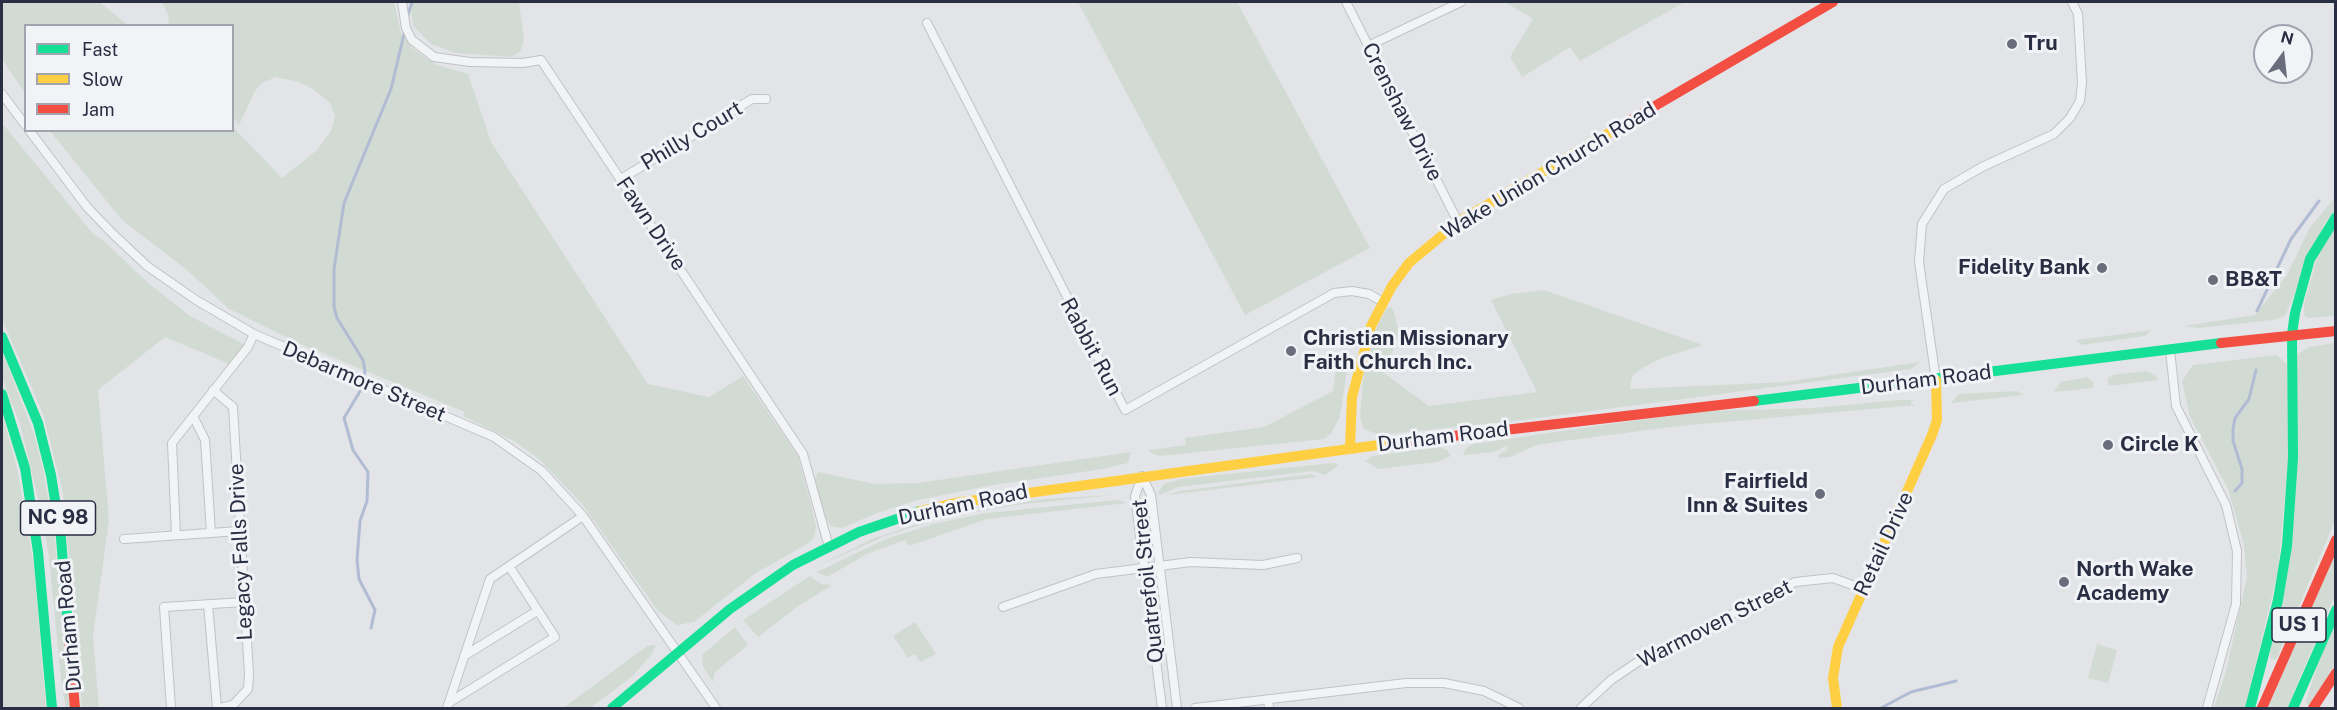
<!DOCTYPE html>
<style>
body{margin:0}
#map{position:relative;width:2337px;height:710px;overflow:hidden;background:#e3e4e8;font-family:"Public Sans",sans-serif}
canvas{display:block}
.frame{position:absolute;inset:0;border:3px solid #292e42;pointer-events:none}
.legend{position:absolute;left:24px;top:24px;width:210px;height:108px;box-sizing:border-box;background:#f1f3f7;border:2px solid #a1a4af;margin:0;padding:8px 10px;list-style:none;font-size:18px;color:#292e42}
.legend li{display:flex;align-items:center;gap:12px;height:30px}
.legend b{width:30px;border:2px solid #a1a4af}
.north{position:absolute;left:2253px;top:24px;width:60px;height:60px;box-sizing:border-box;background:#f1f3f7;border:2px solid #a1a4af;border-radius:50%;rotate:15deg;font-size:16px;font-weight:700;line-height:24px;text-align:center;color:#292e42}
.north::after{content:'';display:block;margin:auto;width:21px;height:27px;background:#6a6e7c;clip-path:polygon(50% 0,100% 100%,50% 72%,0 100%)}
</style>
<div id="map">
<canvas width="2337" height="710"></canvas>
<div class="frame"></div>
<ul class="legend">
<li><b style="height:8px;background:#16e098"></b>Fast</li>
<li><b style="height:8px;background:#ffcf43"></b>Slow</li>
<li><b style="height:8px;background:#f24e42"></b>Jam</li>
</ul>
<div class="north">N</div>
</div>
<script>
const ctx = document.querySelector('canvas').getContext('2d');
ctx.lineJoin = 'round';
function paint(path, color) { ctx.fillStyle = color; ctx.fill(path, 'evenodd'); }
const toPath = rows => new Path2D(rows.map(r => 'M' + r).join(''));
function stroke(path, color, width, dash) { ctx.strokeStyle = color; ctx.lineWidth = width; ctx.lineCap = dash ? 'butt' : 'round'; ctx.setLineDash(dash || []); ctx.stroke(path); }
function drawText(font, color, halo, rows, align = 'center') {
  ctx.font = font + ' "Public Sans",sans-serif'; ctx.lineWidth = 6; ctx.setLineDash([]); ctx.textBaseline = 'middle'; ctx.strokeStyle = halo; ctx.fillStyle = color; for (const [text, x, y, turn = 0] of rows) {
    ctx.save(); ctx.translate(x, y); ctx.rotate((+turn || 0) * Math.PI / 180); ctx.textAlign = isNaN(turn) ? turn : align; if (halo) ctx.strokeText(text, 0, 0); ctx.fillText(text, 0, 0); ctx.restore();
  }
}
paint(toPath([
 [2,2,99,2,128,25,26,26,25,93,2,59],
 [162,2,394,2,401,33,413,49,437,65,468,74,491,142,648,384,709,397,743,376,798,456,812,509,816,526,814,538,809,543,756,573,694,622,677,625,658,611,582,504,538,458,514,441,463,416,465,412,298,343,229,309,187,270,122,220,50,131,232,130,233,127,282,178,317,150,331,131,335,116,330,103,313,89,299,82,276,77,262,83,255,91,239,125,233,117,232,26,168,25,169,17],
 [410,2,519,2,524,39,521,51,511,57,455,53,431,44,413,26],
 [1078,2,1237,2,1370,248,1245,315],
 [1505,2,1685,2,1580,61,1570,47,1522,77,1510,57,1533,19],
 [2,123,94,235,103,240,147,282,190,316,253,349,232,365,165,337,98,390,109,520,93,636,99,708,82,708,63,493,43,414,2,319],
 [2335,197,2335,210,2323,226,2285,316,2273,320,2198,328,2184,326,2255,315,2287,275,2309,229],
 [2335,224,2335,316,2308,318,2304,316,2304,305,2318,254],
 [1544,290,1703,345,1661,358,1641,369,1632,376,1630,389,1785,382,1920,362,1911,369,1523,420,1379,435,1364,429,1360,417,1364,369,1375,330,1387,308,1391,307,1394,312,1399,333,1384,373,1429,406,1537,392,1491,300,1511,294],
 [2152,330,2145,336,2082,345,2076,340],
 [2335,343,2335,521,2276,660,2270,658,2298,354,2309,347],
 [2,351,34,434,44,473,55,540,70,708,66,708,62,689,49,557,42,515,20,424,2,378],
 [1344,352,1349,358,1340,416,1331,434,1324,439,1160,456,1151,453,1149,450,1186,445,1185,438,1264,427,1333,391,1338,354],
 [2277,355,2287,364,2290,452,2280,563,2245,708,2214,708,2226,671,2247,577,2244,545,2228,489,2190,417,2182,381,2193,365],
 [2146,371,2156,376,2158,380,2110,386,2108,384,2108,378,2113,375],
 [2087,377,2093,382,2093,388,2054,392,2061,382],
 [2017,391,2024,395,1951,403,1959,394],
 [1899,400,1913,400,1916,401,1911,401,1911,404,1916,405,1679,426,1578,439,1536,445,1510,457,1499,458,1498,455,1508,450,1506,446,1494,452,1463,455,1466,448,1473,444,1631,421,1712,411,1814,408],
 [2,413,18,472,34,567,46,708,2,708],
 [1439,447,1447,450,1451,456,1437,462,1378,469,1365,461,1373,456],
 [1131,452,1128,463,1103,469,993,485,918,500,877,513,842,528,831,526,824,516,815,479,818,472,875,484,918,483],
 [1332,463,1338,464,1336,467,1325,475,1313,471,1178,487,1160,495,1158,493,1164,484,1180,479],
 [1311,474,1317,477,1167,495,1180,491],
 [1114,495,1015,505,942,518,885,536,814,568,872,539,933,519,1042,499],
 [1118,500,1127,503,987,519,909,546,905,540,867,554,827,577,817,572,886,539,933,524,986,513],
 [2335,553,2335,595,2287,708,2268,708],
 [810,576,822,584,832,585,797,607,758,637,743,620],
 [915,622,936,654,920,662,915,654,908,658,893,636],
 [2335,623,2335,665,2311,703,2307,705,2306,701,2319,660],
 [735,627,748,645,715,672,713,682,703,667,702,655],
 [2097,644,2117,650,2108,683,2088,678],
 [656,645,651,655,633,676,590,708,563,708,647,646]
]), '#d2dbd3');
stroke(toPath([
 [407,18,412,2],
 [2257,311,2291,239,2319,201],
 [2235,491,2242,483,2242,469,2233,441,2233,429,2235,418,2249,399,2256,370],
 [371,628,375,610,359,579,357,560,360,521,367,501,368,472,353,450,344,418,362,388,365,371,363,360,337,318,334,307,334,269,344,203,391,89,405,30],
 [1881,708,1911,692,1956,681]
]), '#b1bcd4', 3);
const street = toPath([
 [402,2,406,28,412,40,434,57,470,62,523,63,541,60,803,454,829,547],
 [1346,2,1458,222],
 [927,23,1125,410,1334,293,1352,291,1369,294,1383,302],
 [1368,46,1461,2],
 [2,94,26,126],
 [29,130,87,207,113,234,147,266,196,300,254,334,494,437,542,471,583,516,716,708],
 [621,179,752,99,766,99],
 [2170,350,2176,406,2226,505,2237,551,2236,604,2207,708],
 [1936,380,1919,262,1922,224,1944,189,1982,167,2054,134,2070,118,2080,101,2082,83,2078,14,2072,2],
 [213,390,233,407,249,674,248,689,233,705,220,708],
 [193,416,205,440,211,533],
 [1142,476,1151,495,1177,708],
 [1142,476,1135,496,1162,708],
 [176,535,172,443,248,347,254,334],
 [124,539,239,531],
 [208,604,217,708],
 [1003,607,1096,574,1191,562,1263,565,1297,558],
 [464,656,537,611],
 [1268,699,1269,708],
 [450,702,555,637,509,566],
 [171,708,164,607,244,602],
 [447,708,490,579,583,516],
 [1195,708,1406,683,1444,683,1484,691,1519,708],
 [1581,708,1611,680,1636,663,1795,582,1833,578,1863,589]
]);
stroke(street, '#c1c2c6', 10);
stroke(street, '#f2f3f5', 8);
stroke(toPath([
 [2,337,38,423,51,475,61,538,68,628],
 [2,394,25,468,38,552,52,708],
 [1754,401,2221,343],
 [612,708,730,609,793,565,859,532,920,511],
 [2250,708,2278,600,2287,546,2293,458,2292,334,2295,313,2310,259,2336,217],
 [2293,708,2336,610]
]), '#16e098', 10);
stroke(toPath([
 [1350,448,1352,397,1371,326,1392,286,1409,263,1458,222,1631,120],
 [920,511,955,503,1393,443],
 [1837,708,1833,678,1838,647,1932,435,1937,420,1936,380]
]), '#ffcf43', 10);
stroke(toPath([
 [1631,120,1833,2],
 [2221,343,2336,331],
 [1393,443,1754,401],
 [68,628,75,708],
 [2262,708,2336,540],
 [2313,708,2336,673]
]), '#f24e42', 10);
for (const [x, y, r, color] of [
 [2012,44,6,"#6a6e7c"],
 [2102,268,6,"#6a6e7c"],
 [2213,280,6,"#6a6e7c"],
 [1291,351,6,"#6a6e7c"],
 [2108,445,6,"#6a6e7c"],
 [1820,494,6,"#6a6e7c"],
 [2064,582,6,"#6a6e7c"]
]) { const dot = new Path2D(); dot.arc(x, y, r, 0, 2 * Math.PI); ctx.fillStyle = color; ctx.fill(dot); stroke(dot, '#f1f3f7', 2); }
for (const [x, y, w] of [
 [58,518,75],
 [2299,625,54]
]) { const box = new Path2D(); box.roundRect(x - w / 2, y - 17, w, 34, 4.5); ctx.fillStyle = '#f1f3f7'; ctx.fill(box); stroke(box, '#292e42', 1.5); }
drawText('bold 20px', '#292e42', null, [
 ["NC 98",58,518],
 ["US 1",2299,625]
]);
drawText('bold 21px', '#292e42', '#f1f3f7', [
 ["Tru",2024,44],
 ["Fidelity Bank",2090,268,"right"],
 ["BB&T",2225,280],
 ["Christian Missionary",1303,339],
 ["Faith Church Inc.",1303,363],
 ["Circle K",2120,445],
 ["Fairfield",1808,482,"right"],
 ["Inn & Suites",1808,506,"right"],
 ["North Wake",2076,570],
 ["Academy",2076,594]
], 'left');
drawText('21px', '#292e42', '#f1f3f7', [
 ["Crenshaw Drive",1402,112,63],
 ["Philly Court",692,136,-31],
 ["Wake Union Church Road",1549,171,-31],
 ["Fawn Drive",651,224,56],
 ["Rabbit Run",1091,347,62],
 ["Durham Road",1926,380,-7],
 ["Debarmore Street",364,382,23],
 ["Durham Road",1443,437,-7],
 ["Durham Road",963,505,-12],
 ["Retail Drive",1884,544,-65],
 ["Legacy Falls Drive",241,552,-93],
 ["Quatrefoil Street",1148,581,-96],
 ["Warmoven Street",1715,624,-27],
 ["Durham Road",69,626,-95]
]);
</script>
